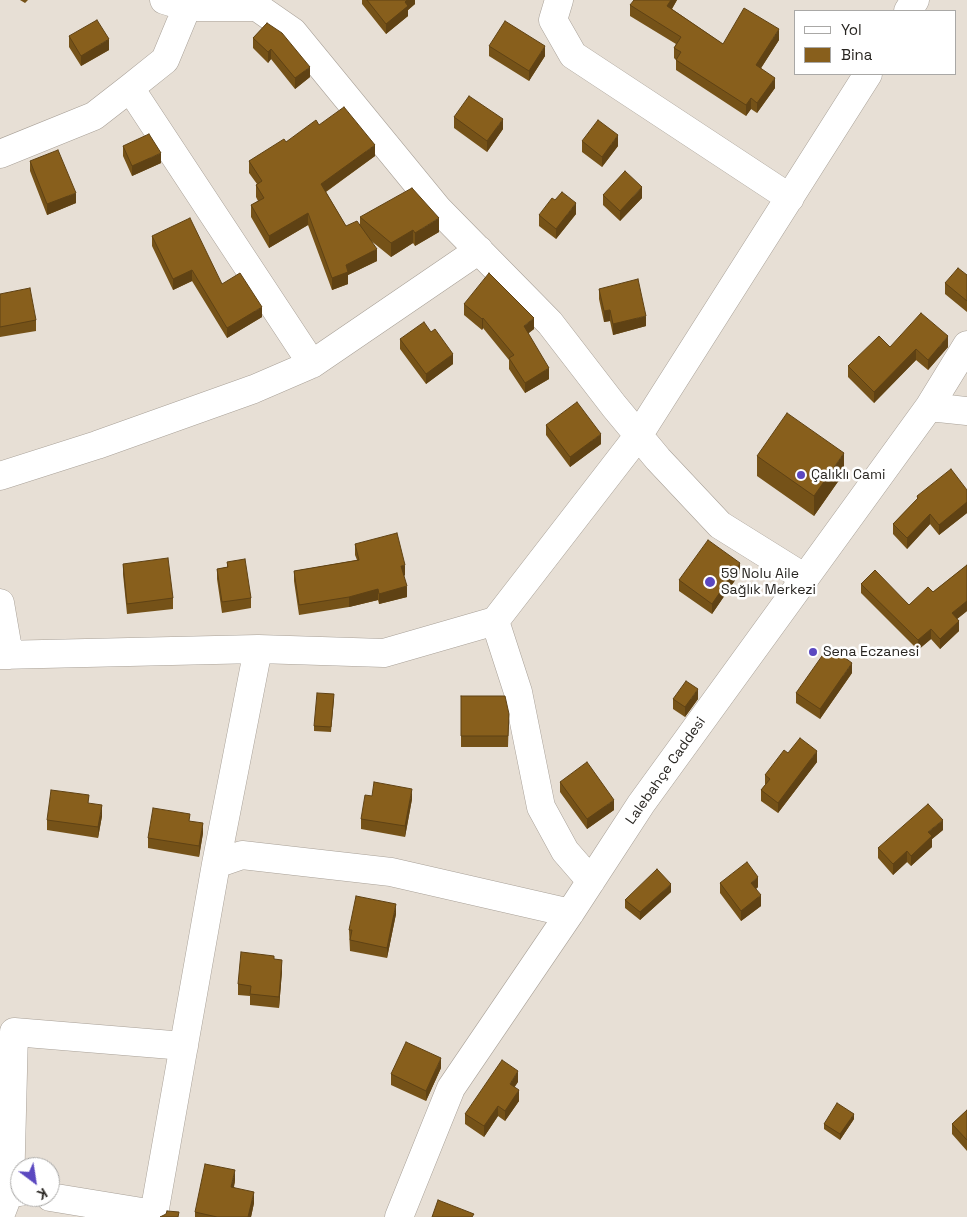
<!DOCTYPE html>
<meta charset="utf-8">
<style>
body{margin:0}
#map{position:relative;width:967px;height:1217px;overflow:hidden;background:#e7dfd5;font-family:"Space Grotesk",sans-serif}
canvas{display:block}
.legend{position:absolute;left:794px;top:10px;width:162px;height:65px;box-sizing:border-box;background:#fff;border:1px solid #a9a8a6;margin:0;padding:6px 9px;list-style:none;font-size:15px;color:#282521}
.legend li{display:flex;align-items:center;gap:10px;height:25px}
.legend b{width:25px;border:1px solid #a9a8a6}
.north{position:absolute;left:10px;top:1157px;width:50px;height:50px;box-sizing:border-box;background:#fff;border:1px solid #a9a8a6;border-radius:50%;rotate:149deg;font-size:14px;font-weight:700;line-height:20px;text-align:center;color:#282521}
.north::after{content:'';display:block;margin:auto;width:18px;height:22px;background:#5b48c0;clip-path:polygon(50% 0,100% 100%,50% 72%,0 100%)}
</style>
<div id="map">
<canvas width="967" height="1217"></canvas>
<ul class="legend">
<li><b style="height:6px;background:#fff"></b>Yol</li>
<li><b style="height:14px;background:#885f1c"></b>Bina</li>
</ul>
<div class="north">K</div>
</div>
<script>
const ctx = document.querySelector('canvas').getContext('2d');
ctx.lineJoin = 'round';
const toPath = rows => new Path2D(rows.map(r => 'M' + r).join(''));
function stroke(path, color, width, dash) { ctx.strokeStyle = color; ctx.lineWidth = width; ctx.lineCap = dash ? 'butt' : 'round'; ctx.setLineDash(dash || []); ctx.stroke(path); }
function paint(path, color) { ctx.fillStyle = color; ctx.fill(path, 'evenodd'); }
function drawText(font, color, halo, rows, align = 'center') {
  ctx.font = font + ' "Space Grotesk",sans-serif'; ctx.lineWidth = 5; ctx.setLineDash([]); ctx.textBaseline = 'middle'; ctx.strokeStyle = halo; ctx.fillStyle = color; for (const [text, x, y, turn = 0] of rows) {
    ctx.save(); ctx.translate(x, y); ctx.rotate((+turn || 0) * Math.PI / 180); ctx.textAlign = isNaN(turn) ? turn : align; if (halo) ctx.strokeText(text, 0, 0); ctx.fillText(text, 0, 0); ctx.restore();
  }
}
const minor = toPath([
 [164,0,187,7,257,7,293,32,438,209,550,323,614,406,658,459,720,525,805,578],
 [559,0,553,20,573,55,790,198],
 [908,11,915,0],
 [130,88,312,364],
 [0,154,94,116,130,88,165,60,187,7],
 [929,407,967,411],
 [0,476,97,445,254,389,312,364,479,250],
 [0,603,9,655],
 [495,621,518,692,541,807,565,851,591,881],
 [0,655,258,649,384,653,495,621,638,436,868,74],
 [216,864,242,855,391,872,570,913],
 [20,1192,10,1190,14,1032,184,1046],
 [50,1197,154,1214,216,864,258,649],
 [0,1216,10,1190],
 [399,1217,451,1088,570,913,641,804,929,407,967,345]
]);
stroke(minor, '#a8a097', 29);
stroke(minor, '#fff', 28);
paint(toPath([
 [20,0,28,0,25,3],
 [362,0,415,0,415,4,408,10,408,16,386,34,362,4],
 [677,0,672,9,723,44,779,40,761,68,775,88,757,113,751,109,746,116,676,70,676,60,674,58,674,48,676,44,630,16,630,5],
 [267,23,310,77,295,89,271,59,268,63,253,48,253,38],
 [69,36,109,50,81,66,69,47],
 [489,46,545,56,529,81,489,56],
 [454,117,503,129,487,152,454,128],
 [319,125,375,156,326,192,346,226,360,225,360,217,439,232,415,246,413,243,391,257,370,240,377,261,348,275,348,284,332,290,308,225,269,248,251,217,251,205,258,201,256,197,256,185,257,184,249,173,249,161],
 [582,141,618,146,602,167,582,152],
 [123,146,161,163,132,176,123,156],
 [30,161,76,203,47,215,30,171],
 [603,195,642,198,620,221,603,205],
 [576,214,556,239,539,226,539,215],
 [152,236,222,284,262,317,227,338,192,281,173,290,152,246],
 [967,275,967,312,945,294,945,283],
 [599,289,646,326,613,335,610,321,604,322,599,299],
 [0,294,36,320,36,331,0,337],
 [464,304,534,329,528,333,549,379,525,393,509,369,509,360,483,328,482,330,464,315],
 [431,332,453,364,426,384,400,349,400,339],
 [890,347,948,347,928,370,916,360,874,403,848,377,848,366],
 [546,425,601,444,570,467,546,435],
 [757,456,844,473,814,516,757,476],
 [967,490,967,513,939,535,930,524,907,549,893,534,893,524,917,499,917,496],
 [355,544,405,575,404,576,407,597,379,604,378,600,349,607,299,615,294,581,294,571,357,560,355,555],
 [227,562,251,598,251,608,222,613,217,579,217,569,227,567],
 [123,564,173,598,173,609,127,614,123,574],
 [967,565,967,611,957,619,959,631,940,649,931,639,918,650,861,593,861,584,909,605,933,592],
 [740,573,712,614,679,591,679,580],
 [852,673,820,719,796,703,796,693],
 [461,696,509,714,508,747,461,747],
 [334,699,331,732,314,731,314,726],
 [673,699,698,699,685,717,673,709],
 [788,753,817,762,778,813,761,801,761,790,765,785,765,775],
 [560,782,614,810,587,829,560,792],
 [412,799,405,837,361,829,361,819],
 [102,816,98,838,47,830,47,820],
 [190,821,203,833,199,857,148,848,148,838],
 [943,830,932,839,932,847,911,866,907,862,893,875,878,858,878,848],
 [720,883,758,887,756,889,761,906,741,921,720,893],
 [671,892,640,920,625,908,625,900],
 [396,914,387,958,350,951,349,930],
 [274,959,282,971,279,1008,250,1005,250,996,238,995,238,984],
 [441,1068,426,1101,391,1085,391,1074],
 [518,1082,514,1087,519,1101,505,1121,498,1116,484,1137,465,1124,465,1114],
 [967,1110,967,1151,952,1134,952,1124],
 [854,1119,840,1140,824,1129,824,1124],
 [235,1181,234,1187,254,1203,251,1217,195,1217,195,1212]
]), '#755218');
paint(toPath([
 [407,0,415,0,415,4,408,10,408,16,386,34,386,24],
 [671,0,677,0,667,17,667,6],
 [779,29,779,40,756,76,756,65],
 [109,39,109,50,81,66,81,56],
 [545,46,545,56,529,81,529,71],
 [271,49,271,59,268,63,268,52],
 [310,67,310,77,295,89,295,78],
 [775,78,775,88,757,113,757,103],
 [751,98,751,109,746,116,746,105],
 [503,119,503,129,487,152,487,141],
 [618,135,618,146,602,167,602,157],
 [375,145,375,156,321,195,321,184],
 [161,153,161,163,132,176,132,166],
 [642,187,642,198,620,221,620,211],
 [76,193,76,203,47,215,47,204],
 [576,203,576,214,556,239,556,229],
 [308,213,308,225,269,248,269,236],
 [439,218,439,232,415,246,415,233],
 [413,230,413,243,391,257,391,243],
 [377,249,377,261,348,275,348,284,332,290,332,278,346,265],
 [192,270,192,281,173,290,173,279],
 [262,307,262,317,227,338,227,328],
 [610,310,610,321,604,322,604,311],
 [646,316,646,326,613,335,613,324],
 [483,318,483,328,482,330,482,319],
 [534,318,534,329,524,337,524,326],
 [948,336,948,347,928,370,928,360],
 [916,349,916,360,874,403,874,392],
 [453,354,453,364,426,384,426,374],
 [549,368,549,379,525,393,525,383],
 [601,434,601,444,570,467,570,457],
 [844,453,844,473,814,516,814,496],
 [967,502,967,513,939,535,939,525],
 [930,514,930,524,907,549,907,538],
 [740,563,740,573,712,614,712,604],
 [405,565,405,575,401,577,401,566],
 [407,586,407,597,379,604,379,594],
 [378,589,378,600,349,607,349,597],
 [967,601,967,611,952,623,952,613],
 [959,621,959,631,940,649,940,639],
 [931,629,931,639,918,650,918,640],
 [852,663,852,673,820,719,820,709],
 [698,689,698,699,685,717,685,707],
 [817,751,817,762,778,813,778,803],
 [412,789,412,799,405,837,405,826],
 [614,800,614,810,587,829,587,819],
 [102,805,102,816,98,838,98,827],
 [943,820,943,830,932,839,932,847,911,866,911,856,928,832],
 [203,823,203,833,199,857,199,846],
 [907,851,907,862,893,875,893,864],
 [758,877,758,887,751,893,751,883],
 [671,884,671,892,640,920,640,912],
 [761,895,761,906,741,921,741,911],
 [396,904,396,914,387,958,387,948],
 [282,960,282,971,279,1008,279,997],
 [441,1058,441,1068,426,1101,426,1091],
 [518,1071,518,1082,510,1094,510,1084],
 [519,1090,519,1101,505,1121,505,1111],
 [498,1106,498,1116,484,1137,484,1126],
 [854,1114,854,1119,840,1140,840,1134],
 [235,1170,235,1181,231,1197,231,1187],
 [254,1192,254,1203,251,1217,248,1217]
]), '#5f4214');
const building = toPath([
 [367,0,407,0,405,2,408,6,386,24,367,0],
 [634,0,671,0,667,6,723,44,744,8,779,29,756,65,775,78,757,103,751,98,746,105,676,60,681,52,674,48,681,37,630,5,634,0],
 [97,20,109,39,81,56,69,36,97,20],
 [505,21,545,46,529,71,489,46,505,21],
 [267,23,282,33,310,67,295,78,271,49,268,52,253,38,267,23],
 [469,96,503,119,487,141,454,117,469,96],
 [344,107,375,145,321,184,346,226,357,221,377,249,346,265,348,272,332,278,308,213,269,236,251,205,264,198,256,185,262,181,249,161,284,139,286,142,316,120,319,125,344,107],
 [598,120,618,135,602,157,582,141,598,120],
 [149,134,161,153,132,166,123,146,149,134],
 [58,150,76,193,47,204,30,161,58,150],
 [625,171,642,187,620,211,603,195,625,171],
 [412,188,439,218,415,233,413,230,391,243,360,217,412,188],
 [562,192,576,203,556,229,539,215,552,198,555,200,562,192],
 [190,218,222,284,240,273,262,307,227,328,192,270,173,279,152,236,190,218],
 [958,268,967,275,967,301,945,283,958,268],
 [489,273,534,318,524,326,549,368,525,383,509,358,514,355,483,318,482,319,464,304,489,273],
 [638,279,646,316,613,324,610,310,604,311,599,289,638,279],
 [30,288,36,320,0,327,0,294,30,288],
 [921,313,948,336,928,360,916,349,874,392,848,366,879,336,890,347,921,313],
 [424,322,431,332,435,329,453,354,426,374,400,339,424,322],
 [577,402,601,434,570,457,546,425,577,402],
 [787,413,844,453,814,496,757,456,787,413],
 [951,469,967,490,967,502,939,525,930,514,907,538,893,524,918,498,917,496,951,469],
 [397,533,405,565,401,566,407,586,379,594,378,589,349,597,299,605,294,571,359,560,355,544,397,533],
 [708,540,740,563,712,604,679,580,708,540],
 [168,558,173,598,127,604,123,564,168,558],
 [245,559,251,598,222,602,217,569,228,567,227,562,245,559],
 [967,565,967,601,952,613,959,621,940,639,931,629,918,640,861,584,875,570,909,605,928,587,933,592,967,565],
 [829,646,852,663,820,709,796,693,829,646],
 [686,681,698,689,685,707,673,699,686,681],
 [317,693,334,694,331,727,314,726,317,693],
 [461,696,505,696,509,714,508,736,461,736,461,696],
 [800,738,817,751,778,803,761,790,770,779,765,775,784,750,788,753,800,738],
 [587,762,614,800,587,819,560,782,587,762],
 [374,782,412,789,405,826,361,819,365,795,372,796,374,782],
 [51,790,89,795,88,803,102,805,98,827,47,820,51,790],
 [928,804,943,820,928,832,932,836,911,856,907,851,893,864,878,848,928,804],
 [153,808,190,814,189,821,203,823,199,846,148,838,153,808],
 [747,862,758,877,751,883,761,895,741,911,720,883,747,862],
 [657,869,671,884,640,912,625,900,657,869],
 [356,896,396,904,387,948,350,940,352,930,349,930,356,896],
 [241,952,274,956,274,959,282,960,279,997,250,994,251,986,238,984,241,952],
 [406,1042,441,1058,426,1091,391,1074,406,1042],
 [502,1060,518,1071,510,1084,519,1090,505,1111,498,1106,484,1126,465,1114,502,1060],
 [837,1103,854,1114,840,1134,824,1124,837,1103],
 [967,1110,967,1140,952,1124,967,1110],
 [205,1164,235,1170,231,1187,254,1192,248,1217,217,1217,195,1212,205,1164],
 [438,1200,474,1214,472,1217,432,1217,438,1200],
 [167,1211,179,1212,178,1217,160,1217,166,1214,167,1211]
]);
paint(building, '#885f1c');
stroke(building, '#5f4214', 1);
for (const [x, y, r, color] of [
 [801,475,5,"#5b48c0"],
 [710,582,6,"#5b48c0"],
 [813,652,5,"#5b48c0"]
]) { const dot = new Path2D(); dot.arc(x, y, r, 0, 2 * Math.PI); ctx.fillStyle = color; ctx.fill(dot); stroke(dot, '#fff', 2); }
drawText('14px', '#282521', '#fff', [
 ["Çalıklı Cami",811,475],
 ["59 Nolu Aile",721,574],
 ["Sağlık Merkezi",721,590],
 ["Sena Eczanesi",823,652]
], 'left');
drawText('14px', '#282521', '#fff', [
 ["Lalebahçe Caddesi",666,771,-55]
]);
</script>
